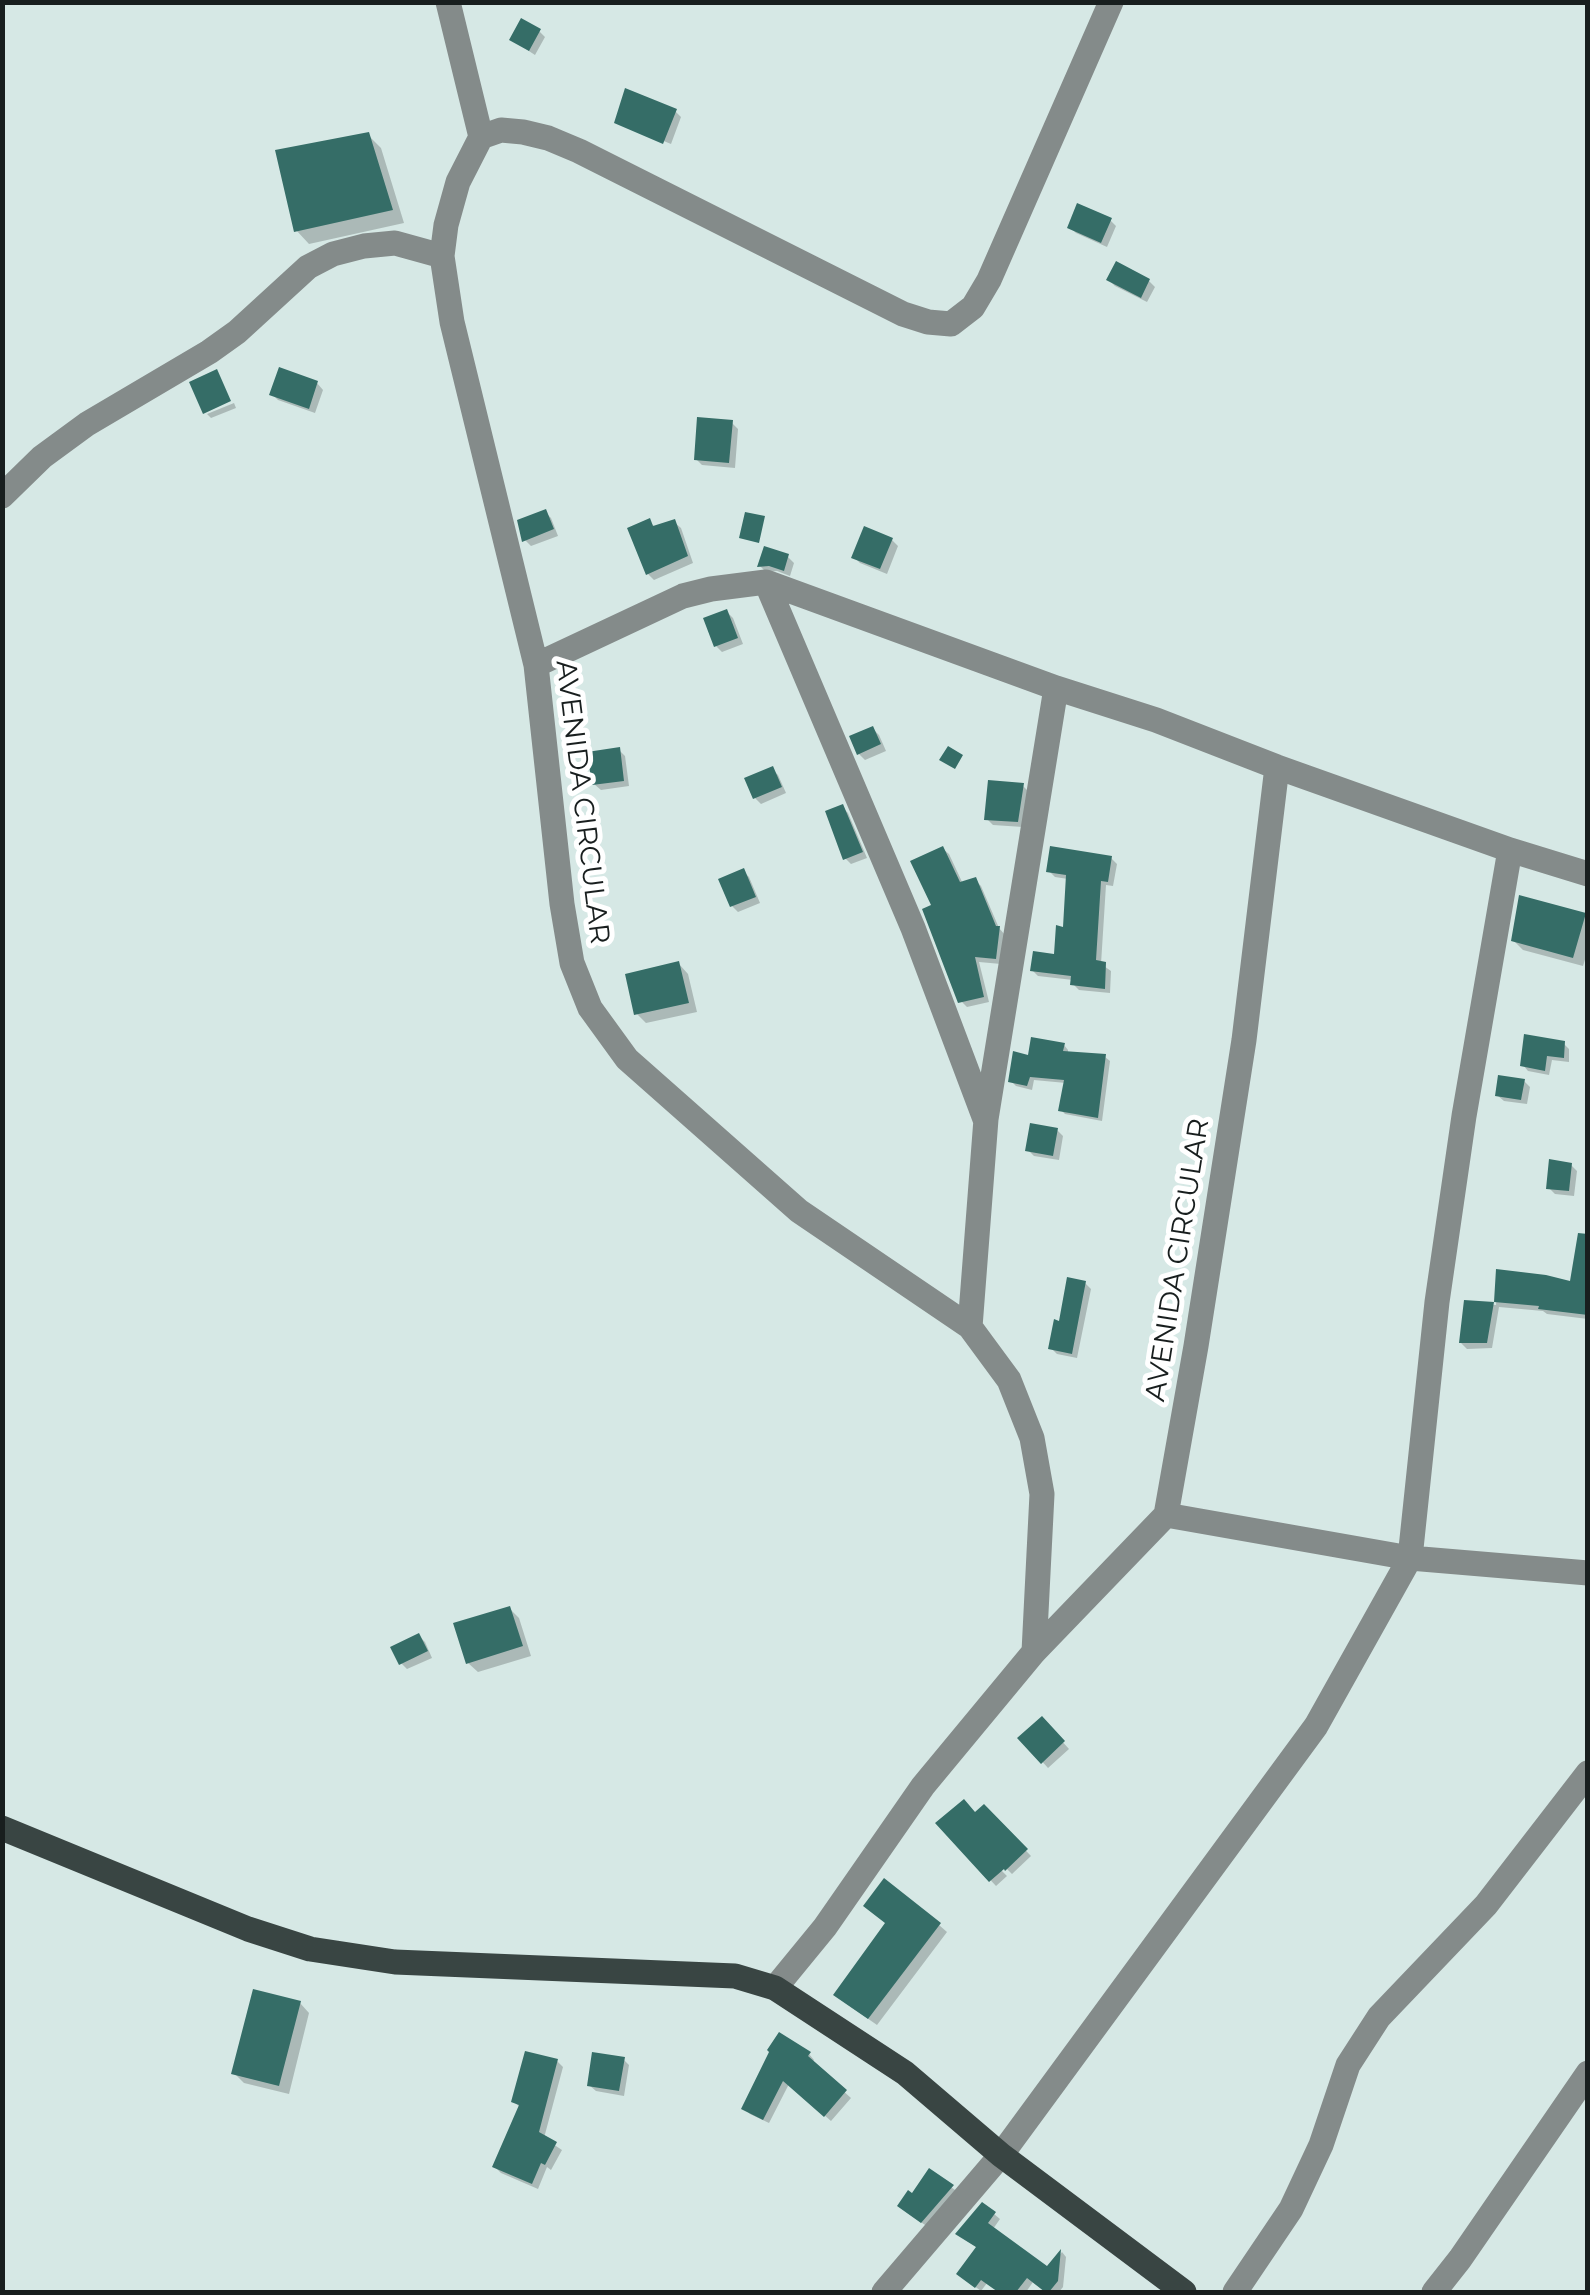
<!DOCTYPE html>
<style>
body{margin:0}
#map{position:relative;width:1590px;height:2295px;overflow:hidden;background:#d6e8e5;font-family:Montserrat,sans-serif}
canvas{display:block}
.frame{position:absolute;inset:0;border:5px solid #181e1e;pointer-events:none}
</style>
<div id="map">
<canvas width="1590" height="2295"></canvas>
<div class="frame"></div>
</div>
<script>
const ctx = document.querySelector('canvas').getContext('2d');
ctx.lineJoin = 'round';
function paint(path, color) { ctx.fillStyle = color; ctx.fill(path, 'evenodd'); }
const toPath = rows => new Path2D(rows.map(r => 'M' + r).join(''));
function stroke(path, color, width, dash) { ctx.strokeStyle = color; ctx.lineWidth = width; ctx.lineCap = dash ? 'butt' : 'round'; ctx.setLineDash(dash || []); ctx.stroke(path); }
function drawText(font, color, halo, rows, align = 'center') {
  ctx.font = font + ' Montserrat,sans-serif'; ctx.lineWidth = 10; ctx.setLineDash([]); ctx.textBaseline = 'middle'; ctx.strokeStyle = halo; ctx.fillStyle = color; for (const [text, x, y, turn = 0] of rows) {
    ctx.save(); ctx.translate(x, y); ctx.rotate((+turn || 0) * Math.PI / 180); ctx.textAlign = isNaN(turn) ? turn : align; if (halo) ctx.strokeText(text, 0, 0); ctx.fillText(text, 0, 0); ctx.restore();
  }
}
paint(toPath([
 [539,31,545,37,535,55,512,40],
 [675,111,681,117,671,144,620,123],
 [368,135,381,148,404,223,309,244,296,230],
 [1110,220,1116,226,1107,247,1076,233,1070,227],
 [1109,280,1149,281,1155,287,1147,302,1115,286],
 [317,383,323,390,315,413,278,400,272,394],
 [234,403,236,408,211,418,207,414],
 [732,423,738,429,735,468,702,465,696,459],
 [545,512,551,518,558,536,531,546,525,540],
 [649,521,656,528,674,522,681,528,693,563,654,580,648,574],
 [892,540,898,546,887,574,860,563,854,557],
 [788,557,794,563,790,576,777,571,766,572,760,566],
 [727,612,733,618,743,644,722,652,716,646],
 [873,729,879,735,886,751,865,760,859,754],
 [619,750,625,756,629,786,601,790,594,784],
 [772,769,778,775,786,793,761,804,755,798],
 [1023,786,1029,792,1023,827,993,825,987,819],
 [842,807,848,813,867,858,851,864,845,858],
 [943,849,949,854,963,884,975,880,981,886,999,928,1005,935,1001,964,979,962,989,1002,967,1007,961,1001,935,907],
 [1111,858,1117,864,1113,886,1106,885,1101,964,1111,971,1110,993,1079,990,1073,984,1073,980,1038,976,1032,970,1057,956,1065,931,1068,879,1055,877,1049,871],
 [743,871,749,877,760,903,738,912,732,906],
 [1585,915,1588,917,1588,950,1583,966,1523,950,1513,940],
 [679,964,688,974,697,1012,646,1023,637,1014],
 [1564,1044,1569,1049,1569,1062,1552,1060,1549,1075,1528,1071,1523,1065],
 [1064,1045,1068,1050,1068,1054,1105,1057,1110,1061,1102,1121,1065,1114,1061,1110,1066,1083,1034,1080,1032,1090,1016,1086,1011,1081],
 [1524,1081,1530,1087,1527,1104,1504,1101,1497,1095],
 [1057,1130,1063,1136,1059,1160,1034,1156,1028,1150],
 [1571,1165,1577,1171,1574,1196,1555,1194,1549,1188],
 [1588,1260,1588,1319,1547,1314,1543,1311,1499,1307,1492,1348,1467,1349,1461,1343,1466,1302,1496,1305,1498,1271,1572,1284],
 [1085,1283,1091,1289,1077,1358,1057,1354,1051,1348,1061,1324],
 [510,1609,519,1618,531,1656,478,1672,468,1663],
 [419,1636,425,1642,432,1658,407,1669,401,1663],
 [1042,1719,1069,1749,1048,1768,1021,1738],
 [984,1807,1031,1856,1012,1874,998,1860,995,1864,1007,1876,996,1886,938,1824,975,1815],
 [939,1925,947,1932,877,2025,844,2002],
 [300,2003,309,2013,289,2094,244,2083,234,2073],
 [809,2054,814,2060,812,2063,851,2098,831,2121,789,2084,769,2123,750,2114,744,2108],
 [623,2059,629,2065,624,2096,596,2091,589,2085],
 [557,2061,563,2067,544,2138,562,2150,551,2170,547,2167,538,2189,501,2173,495,2167,521,2108,514,2102],
 [929,2172,958,2192,928,2227,906,2212],
 [994,2214,1000,2219,993,2229,1048,2269,1062,2252,1066,2257,1063,2287,1059,2292,1047,2292,1033,2282,1026,2292,1000,2292,987,2283,981,2291,965,2279,978,2248,964,2239]
]), '#0003');
paint(toPath([
 [521,18,541,29,529,51,509,40],
 [625,88,677,109,663,144,614,123],
 [369,132,393,210,294,232,275,150],
 [1077,203,1112,218,1101,243,1067,228],
 [1116,261,1150,279,1141,298,1106,280],
 [279,367,318,381,309,409,269,395],
 [217,369,231,401,203,414,189,382],
 [697,417,733,420,729,463,694,460],
 [546,509,554,529,522,542,517,520],
 [745,512,765,516,759,543,739,538],
 [650,518,653,526,675,519,688,556,646,575,627,528],
 [864,526,893,538,880,569,851,558],
 [764,546,789,554,784,571,769,566,757,567],
 [727,609,738,638,714,647,703,618],
 [873,726,881,744,857,755,849,736],
 [948,746,963,755,955,769,939,760],
 [620,747,624,781,592,785,587,752],
 [773,766,782,787,753,799,744,778],
 [988,780,1024,783,1018,822,984,820],
 [843,804,863,852,843,860,825,811],
 [943,846,960,882,976,877,996,926,1000,926,996,959,975,957,984,997,958,1003,922,909,931,905,910,861],
 [1050,846,1112,856,1108,882,1101,881,1096,960,1106,962,1105,989,1070,985,1071,976,1030,971,1033,951,1054,954,1056,925,1063,927,1066,875,1046,872],
 [744,868,756,897,730,907,718,879],
 [1519,895,1586,913,1573,958,1511,941],
 [679,961,689,1003,634,1015,625,974],
 [1524,1034,1565,1041,1564,1058,1547,1056,1545,1071,1520,1066],
 [1031,1037,1065,1043,1063,1051,1106,1054,1098,1118,1058,1111,1064,1080,1030,1077,1027,1086,1008,1082,1013,1051,1028,1055],
 [1498,1075,1525,1079,1521,1100,1495,1096],
 [1030,1123,1058,1128,1053,1156,1025,1151],
 [1549,1159,1572,1163,1569,1191,1546,1189],
 [1578,1233,1588,1234,1588,1315,1538,1309,1539,1306,1494,1302,1496,1269,1546,1275,1570,1281],
 [1067,1277,1086,1281,1072,1354,1048,1349,1054,1319,1059,1321],
 [1464,1300,1494,1302,1487,1343,1459,1343],
 [510,1606,523,1646,466,1664,453,1623],
 [419,1633,428,1651,399,1665,390,1647],
 [1042,1716,1065,1741,1041,1764,1017,1738],
 [964,1799,975,1812,984,1804,1028,1849,1005,1871,1004,1869,989,1882,935,1823],
 [884,1878,941,1923,868,2019,833,1995,885,1923,863,1906],
 [253,1989,301,2001,279,2086,231,2074],
 [779,2032,811,2052,808,2056,847,2090,824,2117,783,2081,763,2120,741,2109,769,2052,767,2050],
 [525,2051,558,2059,539,2132,557,2142,545,2165,541,2163,532,2184,492,2167,519,2105,511,2102],
 [592,2052,625,2057,619,2091,587,2086],
 [929,2168,954,2185,921,2223,897,2206,908,2190,912,2193],
 [982,2202,996,2212,988,2223,1047,2266,1061,2249,1058,2281,1049,2292,1045,2292,1027,2278,1016,2292,998,2292,981,2280,975,2288,956,2274,976,2247,955,2234]
]), '#356d67');
stroke(toPath([
 [448,2,481,137],
 [481,137,458,182,446,225,442,256,452,322,536,665,562,904,572,963,590,1008,627,1059,799,1211,970,1327,1009,1380,1032,1438,1042,1494,1034,1652],
 [481,137,501,130,523,132,548,138,579,151,903,314,928,322,951,324,973,307,989,280,1111,2],
 [2,496,42,457,87,424,209,352,237,332,308,267,333,254,364,246,395,243,442,256],
 [766,582,913,928,985,1119],
 [536,665,683,596,711,589,766,582,1056,688,1156,720,1277,767,1510,850,1588,874],
 [970,1327,986,1119,1056,688],
 [1166,1515,1410,1558,1588,1573],
 [775,1988,825,1927,923,1786,1034,1652,1166,1515,1196,1346,1244,1040,1277,767],
 [884,2292,1001,2155,1316,1726,1410,1558,1437,1302,1464,1116,1510,850],
 [1235,2292,1291,2209,1321,2145,1348,2065,1379,2017,1486,1905,1588,1773],
 [1434,2292,1460,2259,1588,2073]
]), '#848b8a', 25);
stroke(toPath([
 [2,1828,248,1929,310,1949,395,1962,735,1976,775,1988,905,2073,1001,2155,1184,2292]
]), '#394543', 25);
drawText('28px', '#181e1e', '#fff', [
 ["AVENIDA CIRCULAR",582,802,83],
 ["AVENIDA CIRCULAR",1178,1260,-81]
]);
</script>
